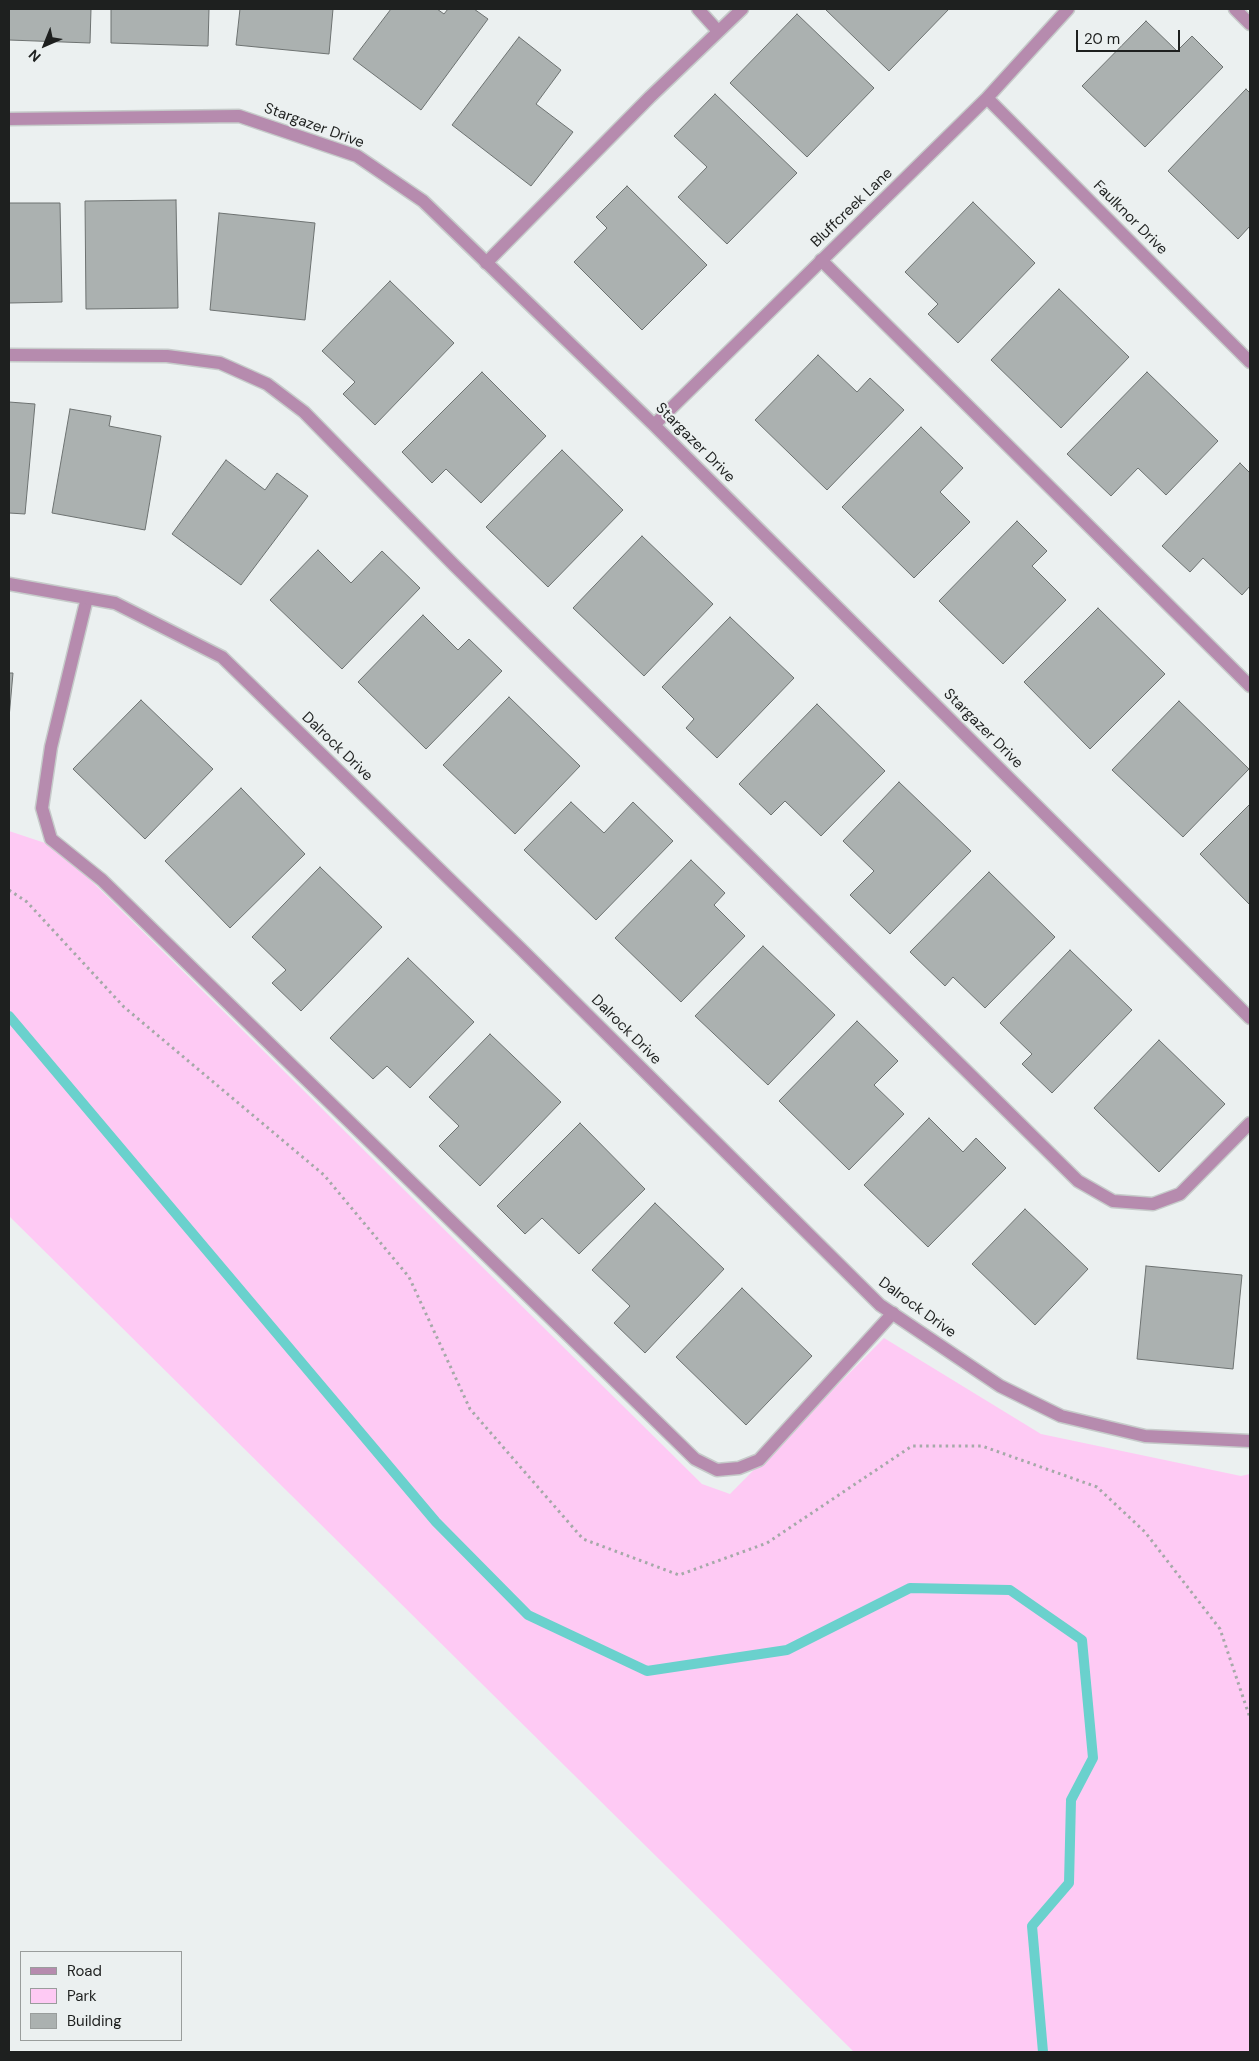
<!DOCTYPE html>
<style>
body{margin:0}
#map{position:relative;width:1259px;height:2061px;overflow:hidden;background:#ebf0f0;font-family:"DM Sans",sans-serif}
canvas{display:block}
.frame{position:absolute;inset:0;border:10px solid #1e201f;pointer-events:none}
.legend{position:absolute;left:20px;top:1951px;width:162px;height:90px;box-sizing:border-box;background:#ebf0f0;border:1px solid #999d9c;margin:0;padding:6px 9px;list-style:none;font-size:15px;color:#1e201f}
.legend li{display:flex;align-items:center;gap:10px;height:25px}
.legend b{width:25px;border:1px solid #999d9c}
.north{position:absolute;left:20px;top:20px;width:50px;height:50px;-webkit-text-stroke:4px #ebf0f0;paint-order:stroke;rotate:224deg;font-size:14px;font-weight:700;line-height:20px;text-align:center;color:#1e201f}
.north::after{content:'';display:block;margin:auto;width:18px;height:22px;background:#1e201f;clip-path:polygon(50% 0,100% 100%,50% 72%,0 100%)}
.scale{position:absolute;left:1076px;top:30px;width:104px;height:22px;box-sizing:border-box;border:2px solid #1e201f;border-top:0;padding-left:6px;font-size:15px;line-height:18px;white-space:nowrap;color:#1e201f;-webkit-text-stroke:4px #ebf0f0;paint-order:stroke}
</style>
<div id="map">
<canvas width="1259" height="2061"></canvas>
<div class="frame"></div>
<ul class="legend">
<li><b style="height:6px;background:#b68bae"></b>Road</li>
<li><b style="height:14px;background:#fecaf4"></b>Park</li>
<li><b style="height:14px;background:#abb1b0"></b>Building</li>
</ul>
<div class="north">N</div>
<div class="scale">20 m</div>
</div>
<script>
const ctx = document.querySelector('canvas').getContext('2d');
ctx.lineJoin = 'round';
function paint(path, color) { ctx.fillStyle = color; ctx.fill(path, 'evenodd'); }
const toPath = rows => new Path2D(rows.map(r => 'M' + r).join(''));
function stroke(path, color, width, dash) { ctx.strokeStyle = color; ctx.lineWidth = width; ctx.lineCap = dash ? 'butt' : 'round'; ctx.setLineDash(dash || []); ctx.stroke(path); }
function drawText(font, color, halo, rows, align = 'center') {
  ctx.font = font + ' "DM Sans",sans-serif'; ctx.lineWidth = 4; ctx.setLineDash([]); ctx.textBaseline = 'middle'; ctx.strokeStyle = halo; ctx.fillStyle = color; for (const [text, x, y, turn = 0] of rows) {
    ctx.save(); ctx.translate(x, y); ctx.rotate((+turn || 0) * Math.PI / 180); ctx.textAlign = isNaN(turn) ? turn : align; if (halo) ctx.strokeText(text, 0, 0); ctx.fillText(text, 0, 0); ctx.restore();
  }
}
paint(toPath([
 [9,831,57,847,702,1484,730,1494,884,1338,1041,1434,1241,1476,1250,1474,1250,2052,854,2052,9,1216]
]), '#fecaf4');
stroke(toPath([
 [9,1016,436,1522,528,1615,647,1671,787,1650,910,1588,1010,1590,1082,1640,1093,1758,1071,1800,1069,1883,1032,1926,1043,2052]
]), '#6ad1cd', 10);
const building = toPath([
 [9,9,91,9,90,43,9,40,9,9],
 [111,9,209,9,208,46,111,43,111,9],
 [240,9,333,9,329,54,236,45,240,9],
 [391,9,437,9,444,14,448,9,474,9,488,19,421,110,353,59,391,9],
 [825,9,949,9,889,71,825,9],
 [797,14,874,88,807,157,730,83,797,14],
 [1146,21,1177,51,1192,36,1223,67,1145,147,1082,86,1146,21],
 [519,37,561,70,536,104,573,132,531,186,452,125,519,37],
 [1246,89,1250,93,1250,226,1238,239,1168,171,1246,89],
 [715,94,797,173,727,244,678,197,707,167,674,136,715,94],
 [627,186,707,265,642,330,574,262,607,228,596,217,627,186],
 [176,200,178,308,86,309,85,201,176,200],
 [973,202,1035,263,958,343,928,314,938,304,905,272,973,202],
 [9,203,60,203,62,302,9,303,9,203],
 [219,213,315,223,305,320,210,310,219,213],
 [390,281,454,343,375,425,343,394,355,382,322,351,390,281],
 [1059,289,1129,357,1061,428,991,360,1059,289],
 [818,355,857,392,870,378,904,410,827,490,755,420,818,355],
 [482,372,546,436,481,503,446,469,432,483,402,452,482,372],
 [1147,372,1218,441,1166,495,1138,468,1111,496,1067,454,1147,372],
 [9,402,35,404,25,514,9,513,9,402],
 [70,409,111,416,109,426,161,436,145,530,52,513,70,409],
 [921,427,963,468,940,492,970,522,914,578,842,507,921,427],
 [562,450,623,510,548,587,486,527,562,450],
 [226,460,265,490,277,473,308,496,241,585,172,534,226,460],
 [1240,463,1250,473,1250,586,1242,595,1203,558,1190,572,1162,546,1240,463],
 [1017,521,1047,551,1032,566,1066,600,1003,664,939,601,1017,521],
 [642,536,713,604,644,676,573,608,642,536],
 [318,550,351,583,382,551,420,588,342,669,270,600,318,550],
 [1098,608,1165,674,1090,749,1024,682,1098,608],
 [423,615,458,650,469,639,502,671,426,749,358,682,423,615],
 [730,617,794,678,717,758,686,728,694,719,662,687,730,617],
 [9,673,13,673,9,718,9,673],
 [509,697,580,766,515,834,443,765,509,697],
 [141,700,213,769,145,839,73,769,141,700],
 [1179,701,1249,769,1183,837,1112,770,1179,701],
 [817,704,885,771,821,836,785,801,771,815,739,784,817,704],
 [899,782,971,851,890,934,850,895,874,871,843,841,899,782],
 [241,788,305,854,230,928,165,861,241,788],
 [571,802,604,833,633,802,673,841,596,920,524,850,571,802],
 [1250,804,1250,905,1200,854,1250,804],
 [691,860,725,893,714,905,745,936,681,1002,615,938,691,860],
 [320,867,382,927,301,1011,272,983,286,970,252,937,320,867],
 [989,872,1055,937,985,1008,953,977,945,986,910,952,989,872],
 [763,946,835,1015,768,1085,695,1016,763,946],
 [1070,950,1132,1010,1052,1093,1022,1064,1032,1054,1000,1023,1070,950],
 [408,958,474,1022,410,1088,387,1066,373,1079,330,1038,408,958],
 [857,1021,898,1061,874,1085,904,1114,849,1170,779,1101,857,1021],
 [490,1034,561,1102,480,1186,439,1146,459,1126,429,1097,490,1034],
 [1159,1040,1225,1104,1159,1172,1094,1108,1159,1040],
 [929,1118,963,1152,976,1138,1006,1168,928,1247,864,1185,929,1118],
 [580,1123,645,1189,579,1254,542,1218,525,1234,497,1206,580,1123],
 [655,1203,724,1269,645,1353,614,1323,630,1306,592,1270,655,1203],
 [1025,1209,1088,1269,1035,1325,972,1264,1025,1209],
 [1146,1266,1242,1275,1233,1369,1137,1359,1146,1266],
 [742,1288,812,1356,746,1425,676,1357,742,1288]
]);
paint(building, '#abb1b0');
stroke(building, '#6d7271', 1);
const lane = toPath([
 [698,9,718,31],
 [1235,9,1250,24],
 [821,260,1250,686],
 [486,263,650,97,742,9],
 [9,355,167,356,220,363,267,384,304,412,454,565,1078,1181,1113,1201,1153,1204,1180,1194,1250,1123],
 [87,598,51,747,42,808,51,839,102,880,695,1459,717,1470,739,1468,759,1460,893,1313]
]);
const street = toPath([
 [987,98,1250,362],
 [9,119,239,116,357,156,423,201,654,425,1250,1018],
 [654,425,987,98,1068,9],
 [9,584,115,603,222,657,521,949,880,1305,1000,1386,1061,1416,1145,1436,1250,1441]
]);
stroke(lane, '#c6cbca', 15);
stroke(street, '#c6cbca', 15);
stroke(toPath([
 [9,890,27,902,124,1007,324,1175,409,1277,470,1409,583,1539,679,1575,767,1543,912,1446,982,1446,1097,1487,1145,1532,1220,1629,1250,1718]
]), '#a5a9a8', 3, [2.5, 4]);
stroke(lane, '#b68bae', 12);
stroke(street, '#b68bae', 12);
drawText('15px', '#1e201f', '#ebf0f0', [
 ["Stargazer Drive",314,126,20],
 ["Bluffcreek Lane",852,208,-44],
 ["Faulknor Drive",1130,218,45],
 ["Stargazer Drive",695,443,45],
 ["Stargazer Drive",983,729,45],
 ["Dalrock Drive",337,747,44],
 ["Dalrock Drive",626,1030,45],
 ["Dalrock Drive",917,1308,36]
]);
</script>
